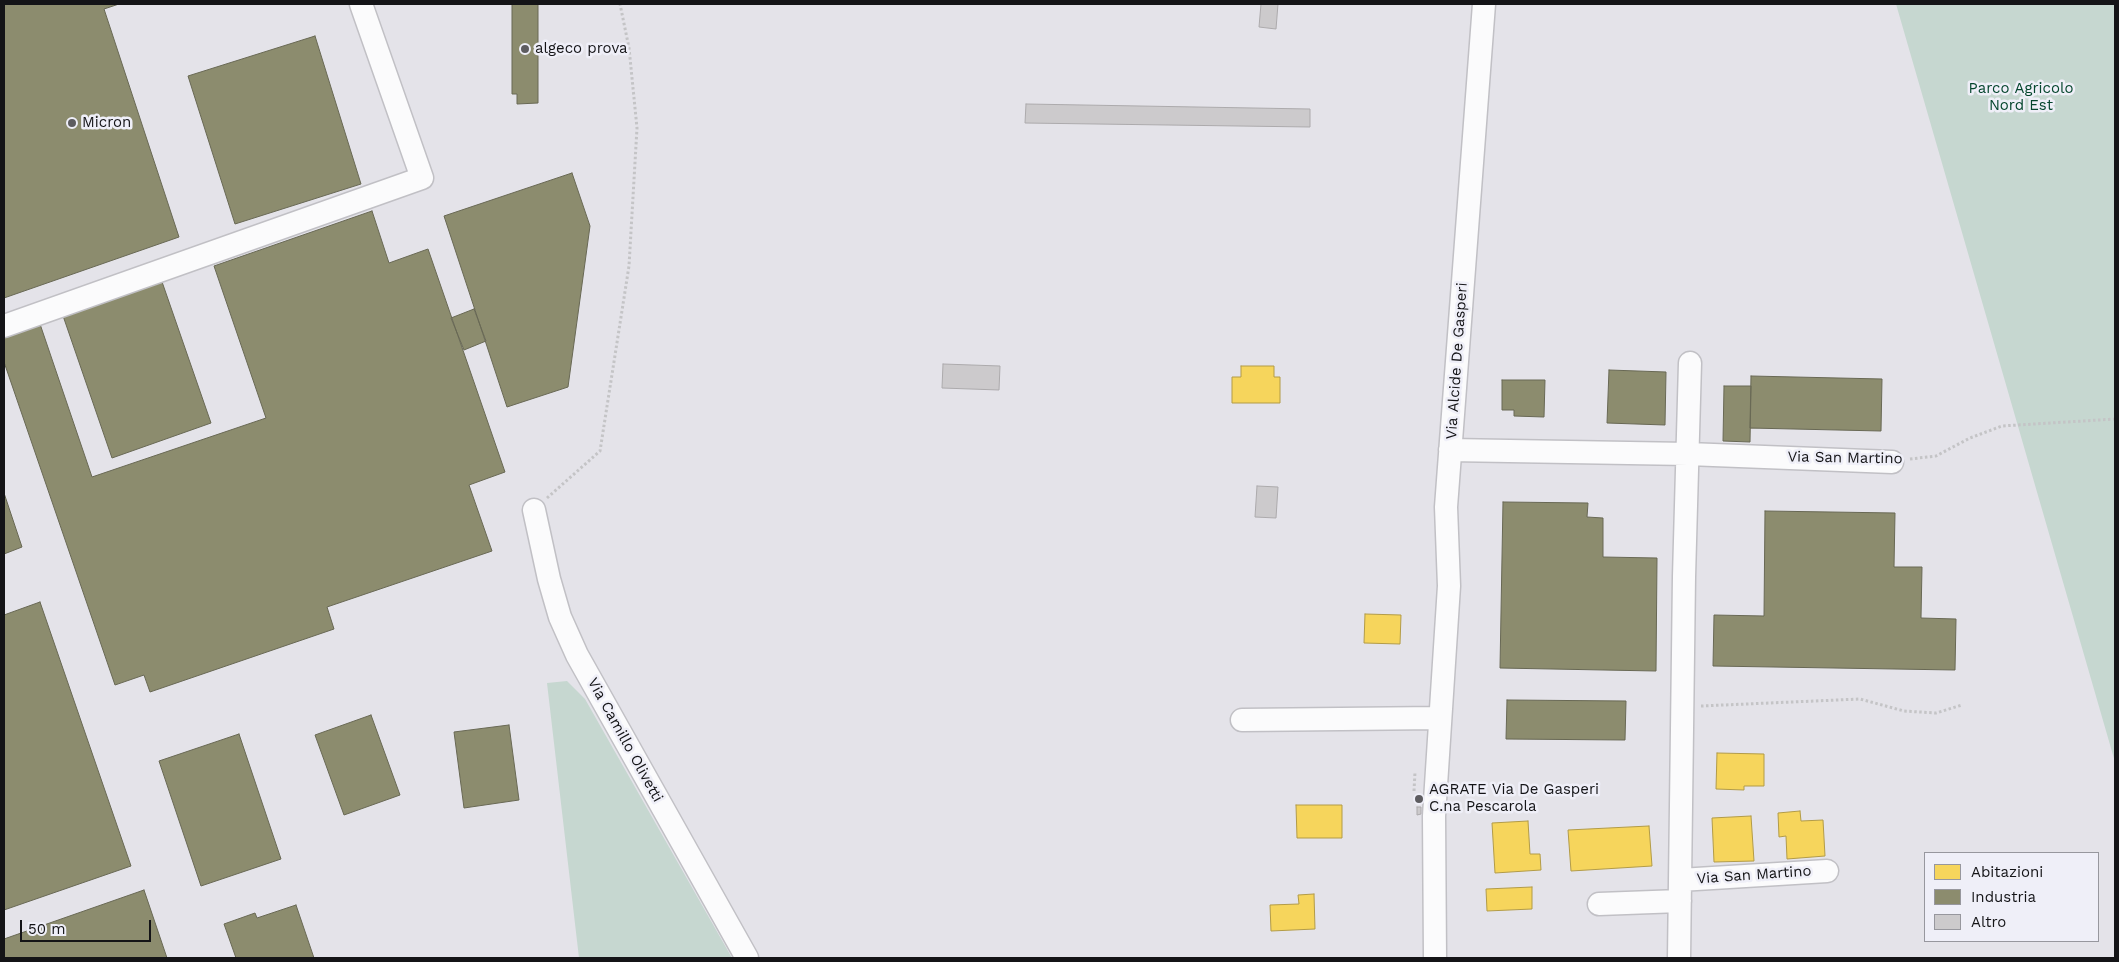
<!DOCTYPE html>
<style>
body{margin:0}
#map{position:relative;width:2119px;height:962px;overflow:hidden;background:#e4e3e9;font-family:"Work Sans",sans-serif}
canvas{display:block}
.frame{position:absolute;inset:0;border:5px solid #141417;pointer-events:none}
.legend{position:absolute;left:1924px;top:852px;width:175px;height:90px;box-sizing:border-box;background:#efeff8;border:1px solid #97979e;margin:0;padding:6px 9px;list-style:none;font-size:15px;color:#141417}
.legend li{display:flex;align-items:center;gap:10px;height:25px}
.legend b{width:25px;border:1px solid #97979e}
.scale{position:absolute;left:20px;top:920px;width:131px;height:22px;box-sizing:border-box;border:2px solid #141417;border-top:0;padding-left:6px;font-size:15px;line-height:18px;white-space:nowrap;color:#141417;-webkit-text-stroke:4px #efeff8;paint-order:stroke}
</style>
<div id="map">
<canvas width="2119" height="962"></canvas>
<div class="frame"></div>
<ul class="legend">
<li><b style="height:14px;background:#f6d55c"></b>Abitazioni</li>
<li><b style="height:14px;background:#8c8c6e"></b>Industria</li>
<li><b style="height:14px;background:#cccacc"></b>Altro</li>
</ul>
<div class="scale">50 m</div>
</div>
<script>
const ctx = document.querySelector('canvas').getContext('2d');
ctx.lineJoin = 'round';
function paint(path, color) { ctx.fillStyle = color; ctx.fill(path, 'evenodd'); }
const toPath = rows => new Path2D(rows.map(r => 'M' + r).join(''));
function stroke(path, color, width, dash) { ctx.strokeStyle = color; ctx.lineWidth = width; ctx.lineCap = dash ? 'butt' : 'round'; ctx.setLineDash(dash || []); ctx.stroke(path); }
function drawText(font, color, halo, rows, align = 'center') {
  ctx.font = font + ' "Work Sans",sans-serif'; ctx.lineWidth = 5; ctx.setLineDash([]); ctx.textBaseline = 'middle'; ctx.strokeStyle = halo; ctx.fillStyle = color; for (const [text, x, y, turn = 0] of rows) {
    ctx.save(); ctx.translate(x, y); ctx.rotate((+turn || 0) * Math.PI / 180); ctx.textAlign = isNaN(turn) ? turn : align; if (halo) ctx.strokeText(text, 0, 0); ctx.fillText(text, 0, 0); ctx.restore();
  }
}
paint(toPath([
 [1896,4,2115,4,2115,762],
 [567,681,585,699,732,958,579,958,547,683]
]), '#c6d7d0');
const homes = toPath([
 [1241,366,1274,366,1274,377,1280,377,1280,403,1232,403,1232,377,1241,377,1241,366],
 [1365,614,1401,615,1400,644,1364,643,1365,614],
 [1717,753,1764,754,1764,786,1744,786,1744,790,1716,789,1717,753],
 [1296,805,1342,805,1342,838,1297,838,1296,805],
 [1800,811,1801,821,1823,820,1825,856,1787,859,1786,836,1779,837,1778,813,1800,811],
 [1751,816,1754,861,1714,862,1712,818,1751,816],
 [1528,821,1530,854,1540,854,1541,870,1495,873,1492,823,1528,821],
 [1649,826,1652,866,1571,871,1568,830,1649,826],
 [1532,887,1532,909,1487,911,1486,889,1532,887],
 [1314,894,1315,929,1271,931,1270,905,1299,904,1298,895,1314,894]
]);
paint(homes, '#f6d55c');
stroke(homes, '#b29b47', 1);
const industry = toPath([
 [4,4,119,4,104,9,179,237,4,298,4,4],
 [512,4,538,4,538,103,517,104,517,94,512,94,512,4],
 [315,36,361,184,235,224,188,76,315,36],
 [572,173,590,226,568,387,507,407,444,216,572,173],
 [372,211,389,263,428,249,505,472,469,485,492,551,327,607,334,629,150,692,144,675,115,685,4,362,4,336,40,324,92,477,266,418,214,266,372,211],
 [160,276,211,423,112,458,61,310,160,276],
 [474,309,486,341,464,350,451,318,474,309],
 [1609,370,1666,372,1665,425,1607,423,1609,370],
 [1751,376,1882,379,1881,431,1750,428,1751,376],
 [1502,380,1545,380,1544,417,1514,416,1514,410,1502,410,1502,380],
 [1724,386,1751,386,1750,442,1723,441,1724,386],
 [4,493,22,547,4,554,4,493],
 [1503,502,1588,503,1587,517,1603,518,1603,557,1657,558,1656,671,1500,668,1503,502],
 [1765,511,1895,513,1894,567,1922,567,1921,618,1956,619,1955,670,1713,666,1714,615,1764,616,1765,511],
 [40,602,131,866,4,910,4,615,40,602],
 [1507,700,1626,701,1625,740,1506,739,1507,700],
 [371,715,400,795,344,815,315,735,371,715],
 [509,725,519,800,464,808,454,732,509,725],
 [239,734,281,859,201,886,159,761,239,734],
 [144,890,167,958,4,958,4,939,144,890],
 [296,905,314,958,236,958,224,924,255,913,257,918,296,905]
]);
paint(industry, '#8c8c6e');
stroke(industry, '#686854', 1);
const building = toPath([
 [1261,4,1278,4,1276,29,1259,27,1261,4],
 [1026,104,1310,109,1310,127,1025,123,1026,104],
 [943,364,1000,366,999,390,942,388,943,364],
 [1257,486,1278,487,1276,518,1255,517,1257,486],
 [1417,807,1421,807,1421,814,1417,815,1417,807]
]);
paint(building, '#cccacc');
stroke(building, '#acaaac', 1);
const minor = toPath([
 [4,326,422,178,361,4],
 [1450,450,1688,454,1892,462],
 [534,510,549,579,560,617,577,655,747,958],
 [1242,720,1439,718],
 [1680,880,1827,871],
 [1599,904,1680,901],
 [1435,958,1434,816,1449,586,1446,507,1484,4],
 [1679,958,1684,577,1690,363]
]);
stroke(minor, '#c1c0c5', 25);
stroke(toPath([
 [1910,459,1936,456,1970,438,2002,426,2115,419],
 [547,498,600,451,629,266,637,128,629,48,620,4],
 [1701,706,1860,699,1904,711,1936,713,1962,705],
 [1414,791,1415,772]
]), '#c4c4c6', 3, [2.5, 2.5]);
stroke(minor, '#fbfbfc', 22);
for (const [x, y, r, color] of [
 [525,49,5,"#5d5c60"],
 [72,123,5,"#5d5c60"],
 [1419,799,5,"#5d5c60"]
]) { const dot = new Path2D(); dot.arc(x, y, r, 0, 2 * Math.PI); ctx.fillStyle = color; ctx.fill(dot); stroke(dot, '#efeff8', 2); }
drawText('15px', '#141417', '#efeff8', [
 ["algeco prova",535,49],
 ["Micron",82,123],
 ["AGRATE Via De Gasperi",1429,790],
 ["C.na Pescarola",1429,807]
], 'left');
drawText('15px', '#05462d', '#efeff8', [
 ["Parco Agricolo",2021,89],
 ["Nord Est",2021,106]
]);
drawText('15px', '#141417', '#efeff8', [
 ["Via Alcide De Gasperi",1457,361,-86],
 ["Via San Martino",1845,458,1],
 ["Via Camillo Olivetti",625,740,61],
 ["Via San Martino",1754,875,-4]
]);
</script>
